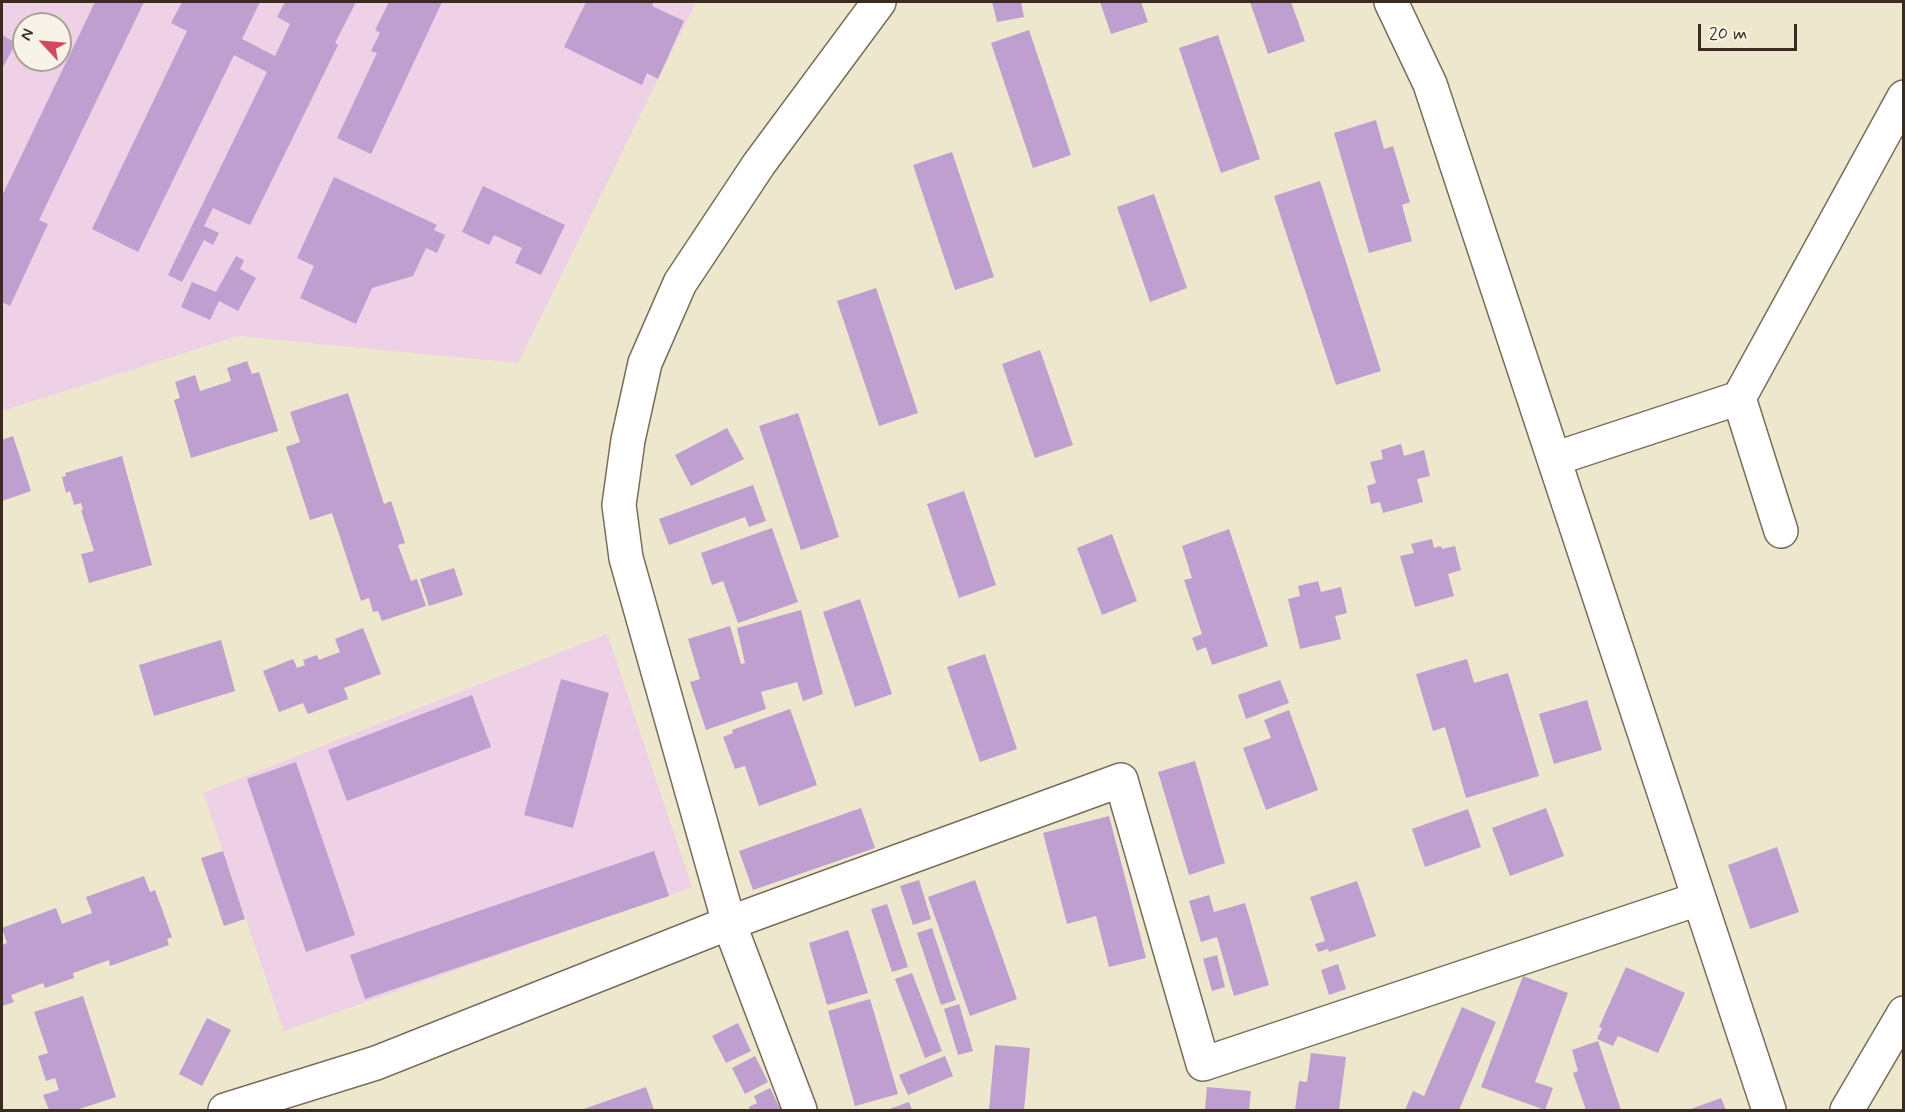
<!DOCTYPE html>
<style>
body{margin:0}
#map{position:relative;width:1905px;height:1112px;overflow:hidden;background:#ede7cd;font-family:Mynerve,sans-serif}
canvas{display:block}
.frame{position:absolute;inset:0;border:3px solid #3b2a1e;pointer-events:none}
.north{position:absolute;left:12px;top:12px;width:60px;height:60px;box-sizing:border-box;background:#f7f3e8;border:2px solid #aca397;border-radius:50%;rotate:296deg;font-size:16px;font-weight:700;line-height:24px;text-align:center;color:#3b2a1e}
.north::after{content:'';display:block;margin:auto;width:21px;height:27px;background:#d1495b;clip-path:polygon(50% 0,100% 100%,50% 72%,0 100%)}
.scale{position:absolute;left:1698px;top:24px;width:99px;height:27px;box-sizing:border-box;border:3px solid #3b2a1e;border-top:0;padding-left:8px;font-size:18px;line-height:21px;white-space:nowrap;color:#3b2a1e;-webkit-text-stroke:4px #f7f3e8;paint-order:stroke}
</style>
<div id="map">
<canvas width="1905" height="1112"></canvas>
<div class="frame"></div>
<div class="north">N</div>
<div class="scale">20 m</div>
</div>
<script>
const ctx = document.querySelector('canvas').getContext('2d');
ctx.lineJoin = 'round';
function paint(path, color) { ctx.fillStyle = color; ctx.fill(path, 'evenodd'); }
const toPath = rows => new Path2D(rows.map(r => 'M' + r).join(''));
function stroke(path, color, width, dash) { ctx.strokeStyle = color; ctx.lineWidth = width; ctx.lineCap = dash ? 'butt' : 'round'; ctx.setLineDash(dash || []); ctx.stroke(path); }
paint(toPath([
 [2,2,696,2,518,363,238,336,2,411],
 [24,24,60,24,60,60,24,60],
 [607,634,692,887,284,1031,203,793]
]), '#eed0e7');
paint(toPath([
 [95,2,144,2,39,220,48,224,10,306,2,302,2,196],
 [182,2,260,2,242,39,275,56,290,24,277,17,285,2,356,2,335,43,338,45,250,225,213,208,204,226,219,233,213,245,204,240,182,282,168,275,267,72,234,55,138,252,92,229,187,31,171,23],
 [389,2,442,2,371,154,337,138,377,53,371,51,380,33,375,30],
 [586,2,654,2,652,6,684,21,658,79,647,73,642,85,564,47],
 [992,2,1021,2,1024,17,997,22],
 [1100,2,1141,2,1148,22,1111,34],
 [1250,2,1291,2,1305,41,1268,54],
 [1029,30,1071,155,1033,168,991,43],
 [2,35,16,43,3,67,2,66],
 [1218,35,1260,159,1221,173,1179,48],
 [1376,120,1384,149,1393,146,1410,202,1402,205,1412,241,1369,253,1334,133],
 [952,152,994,277,955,290,913,165],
 [334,177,437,225,434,230,445,235,437,253,426,248,413,276,372,288,356,324,300,298,314,266,297,258],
 [1320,181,1381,371,1336,385,1274,196],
 [483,186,565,225,541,275,515,263,522,248,494,235,489,245,462,232],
 [1154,194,1187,288,1150,302,1117,207],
 [236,256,244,260,240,269,256,278,238,311,219,301,210,320,181,307,192,282,216,292],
 [876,288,918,413,879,426,837,301],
 [1040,350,1073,445,1035,458,1002,364],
 [247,361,252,374,259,372,278,431,191,458,174,400,180,398,175,382,195,375,200,391,231,381,227,368],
 [348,393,384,504,391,501,405,543,398,545,411,581,417,579,426,606,382,621,378,611,373,612,369,598,361,601,332,513,310,520,286,447,300,442,290,412],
 [798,413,839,537,801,550,759,426],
 [727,428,744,459,691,486,675,455],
 [13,436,31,491,2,501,2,440],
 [1401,444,1404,456,1424,450,1430,476,1417,479,1423,502,1383,513,1380,502,1371,504,1367,486,1376,483,1370,462,1383,459,1381,450],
 [122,456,152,565,89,583,81,554,94,551,81,510,83,510,81,503,74,505,70,491,66,493,62,477,66,476,65,473],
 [753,485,766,521,749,527,745,517,669,545,659,519],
 [964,491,996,585,959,598,927,504],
 [772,528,798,602,738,623,723,581,712,585,701,553],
 [1229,529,1268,646,1212,665,1206,647,1197,651,1192,638,1202,634,1184,580,1192,578,1182,546],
 [1112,534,1137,601,1102,615,1077,548],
 [1432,539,1434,548,1441,546,1442,549,1455,546,1461,570,1448,574,1454,596,1415,607,1400,556,1414,553,1411,544],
 [454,568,463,595,429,606,420,579],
 [1318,581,1321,592,1341,587,1347,613,1335,616,1341,639,1300,649,1288,599,1300,596,1298,586],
 [860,599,892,694,855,707,823,612],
 [801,610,823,694,803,701,797,682,761,692,766,709,706,730,690,682,700,679,688,639,730,626,741,664,745,663,737,628],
 [363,628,381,674,344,688,348,699,308,714,303,703,279,712,263,671,293,659,297,668,305,665,303,660,317,655,319,660,340,652,335,639],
 [221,640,235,691,154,716,139,665],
 [985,654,1017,749,980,762,947,667],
 [1467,659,1474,683,1508,673,1539,776,1466,798,1445,727,1433,731,1416,674],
 [561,679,609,693,573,828,524,815],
 [1280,680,1289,703,1246,719,1238,695],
 [472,695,491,747,347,801,328,750],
 [1587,700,1602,750,1554,764,1539,714],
 [790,709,817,785,759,806,745,766,735,769,723,737,733,733,732,730],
 [1289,710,1318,790,1266,810,1243,748,1271,738,1264,720],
 [1195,761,1225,863,1189,875,1158,772],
 [296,762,355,935,306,952,247,779],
 [861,808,875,848,753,890,739,851],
 [1546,808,1564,856,1510,876,1492,828],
 [1468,809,1481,847,1425,867,1412,829],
 [1109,816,1146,958,1109,967,1096,916,1067,924,1043,833],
 [1777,847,1799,912,1750,929,1728,865],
 [223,851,245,919,224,926,201,858],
 [654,851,669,896,365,999,350,955],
 [144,876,150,892,155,890,172,937,167,939,169,945,110,966,109,960,73,973,74,978,45,988,43,983,11,995,14,1002,2,1006,2,945,7,943,2,928,56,908,62,924,92,913,86,897],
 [919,880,931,919,913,925,900,886],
 [975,880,1017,999,970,1016,928,897],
 [1357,881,1376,936,1329,952,1328,949,1318,952,1315,944,1325,941,1310,897],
 [1209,895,1214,912,1245,903,1269,985,1234,996,1217,937,1201,942,1189,901],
 [887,904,908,967,892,972,871,909],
 [932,928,956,1000,941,1005,917,933],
 [848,930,868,993,827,1005,809,943],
 [1217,955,1225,987,1212,991,1203,959],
 [1338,964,1346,989,1329,995,1321,970],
 [1626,967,1685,993,1658,1053,1618,1036,1613,1046,1597,1039,1602,1028,1599,1027],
 [912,973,942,1051,925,1058,895,979],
 [1523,976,1568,993,1535,1082,1553,1088,1545,1110,1481,1087],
 [83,996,116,1097,76,1110,49,1110,43,1095,59,1090,55,1078,46,1081,38,1056,48,1053,34,1012],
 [870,999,898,1094,855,1106,828,1011],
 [959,1004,973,1051,958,1055,944,1009],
 [1462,1007,1496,1022,1459,1110,1405,1110,1413,1091,1424,1096],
 [207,1018,231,1030,202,1086,179,1074],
 [738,1023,751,1051,726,1063,712,1036],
 [1598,1041,1621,1110,1586,1110,1573,1073,1578,1071,1572,1050],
 [995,1045,1030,1048,1024,1110,989,1110],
 [1311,1053,1346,1057,1339,1110,1295,1110,1299,1081,1307,1082],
 [755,1056,768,1082,745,1094,732,1068],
 [945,1056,953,1076,908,1095,899,1075],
 [646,1087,654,1110,581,1110],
 [1207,1087,1251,1091,1249,1110,1205,1110],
 [770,1088,781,1110,750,1110,749,1107,757,1103,754,1096],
 [1721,1098,1726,1110,1688,1110],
 [909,1102,912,1110,887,1110]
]), '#be9fd0');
const street = toPath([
 [1391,2,1430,84,1769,1110],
 [1739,398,1781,531],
 [1554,459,1739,398,1904,97],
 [225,1110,376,1063,729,923,1121,780,1203,1064,1698,899],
 [800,1110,729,923,626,558,619,505,628,440,645,363,680,283,759,164,879,2],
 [1847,1110,1904,1013]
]);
stroke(street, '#796c5b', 36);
stroke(street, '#fff', 33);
</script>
